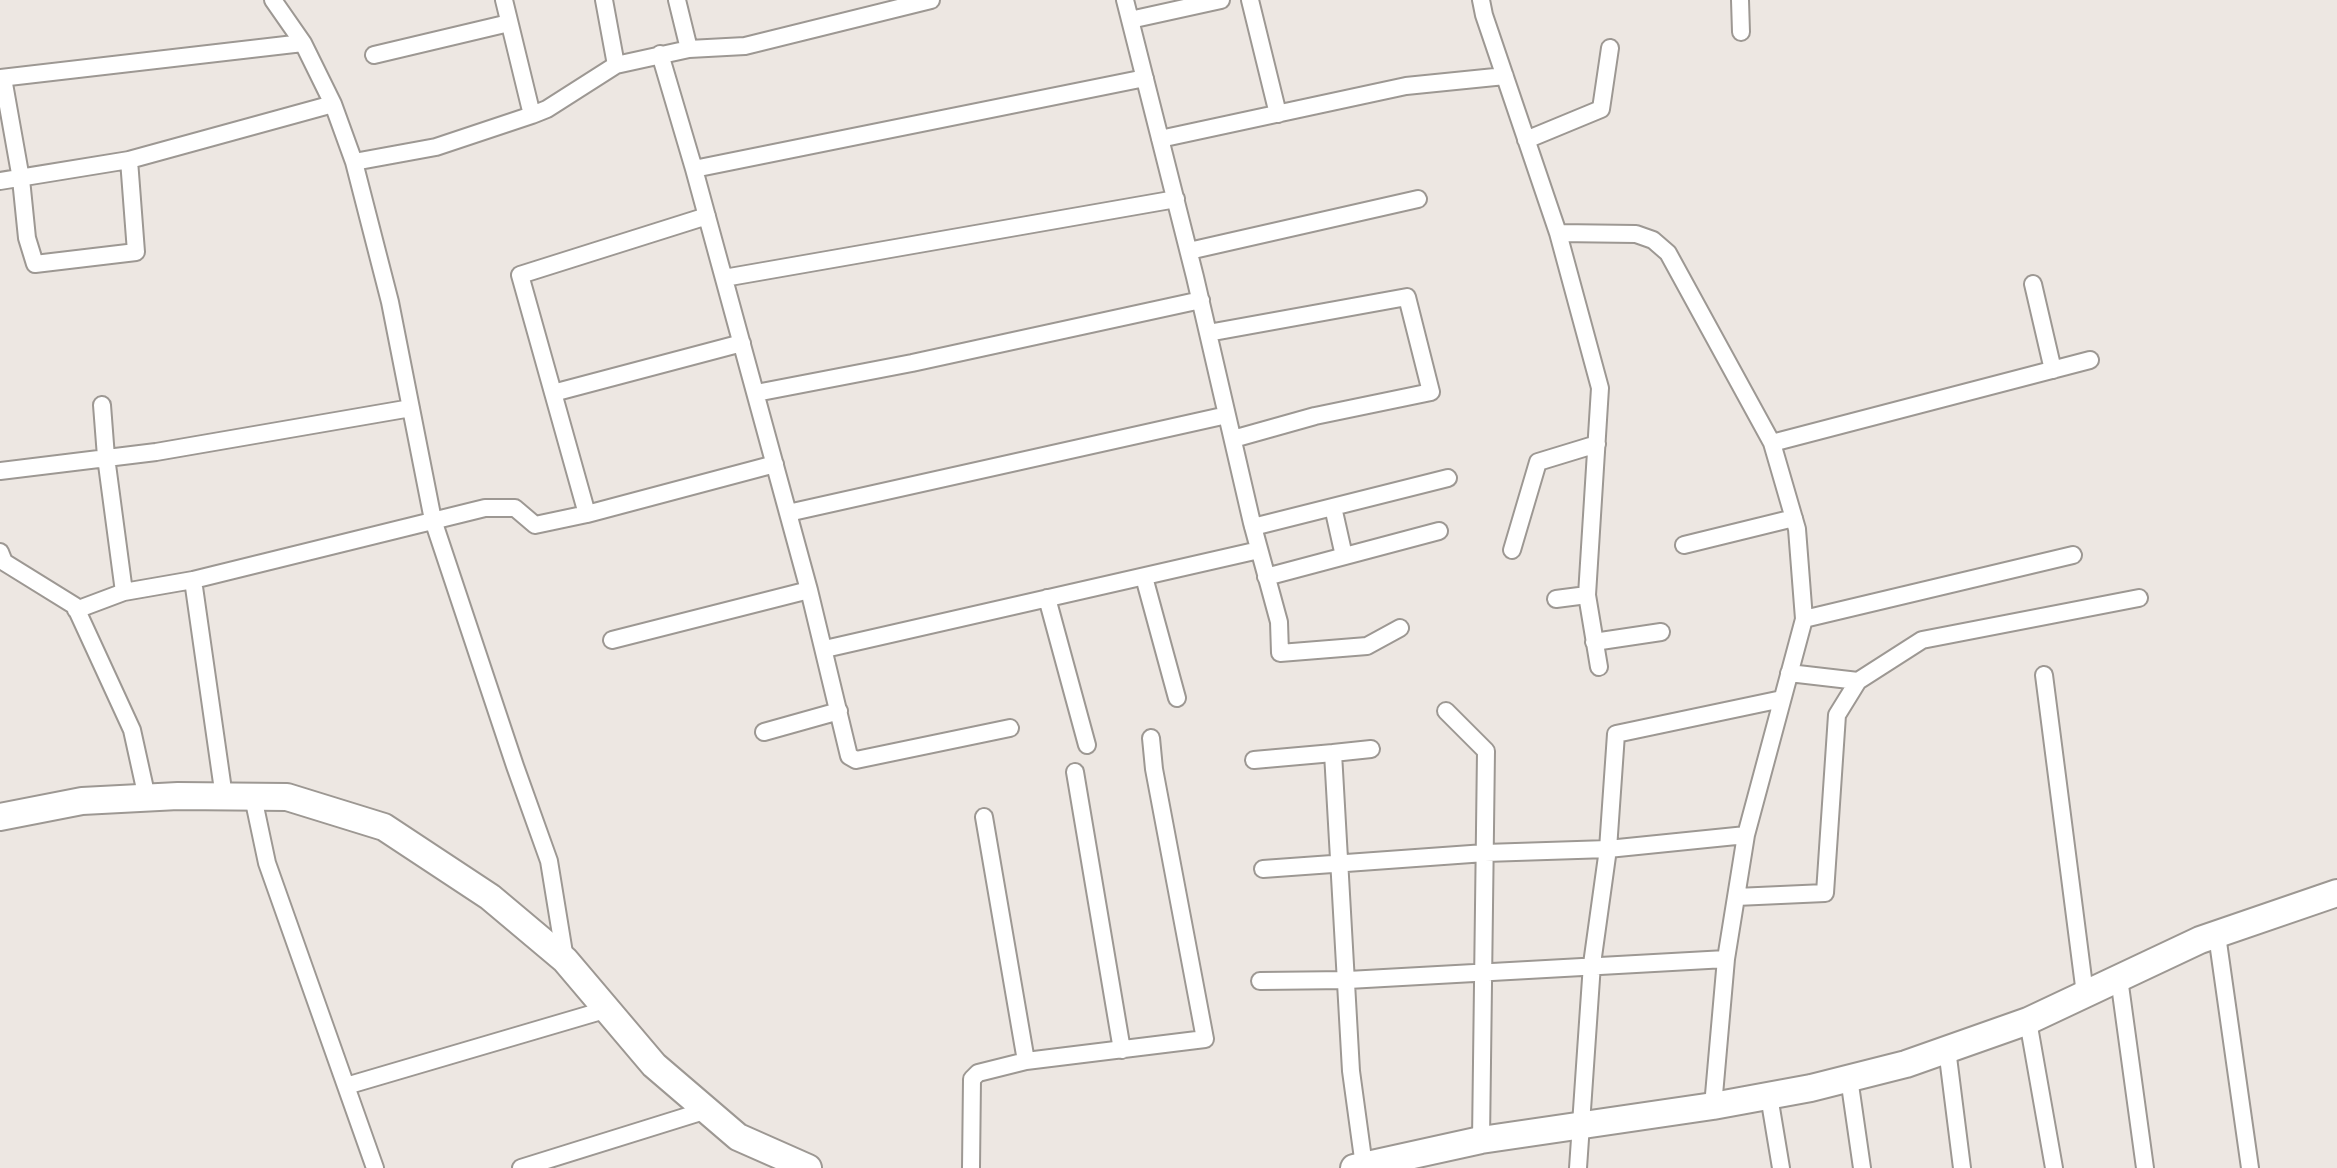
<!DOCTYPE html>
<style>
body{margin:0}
canvas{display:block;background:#ede7e2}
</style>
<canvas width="2337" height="1168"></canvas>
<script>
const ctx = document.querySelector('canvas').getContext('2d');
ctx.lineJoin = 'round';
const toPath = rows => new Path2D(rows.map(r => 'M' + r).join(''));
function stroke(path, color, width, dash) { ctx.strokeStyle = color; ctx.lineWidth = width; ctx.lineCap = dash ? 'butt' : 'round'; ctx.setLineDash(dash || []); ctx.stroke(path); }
const street = toPath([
 [273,0,303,43,333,104,354,162,390,302,433,520,515,766,549,861,565,959],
 [504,0,532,115],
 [604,0,616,65],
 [677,0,689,49],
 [1125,0,1195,277,1252,523,1279,622,1280,653,1367,646,1400,628],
 [1250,0,1278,114],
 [1481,0,1484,15,1558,233],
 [1740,0,1741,32],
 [1130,20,1221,0],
 [660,54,694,169,809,590,849,756,856,760,1010,728],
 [374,55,509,23],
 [0,78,303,43],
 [3,78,21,179,27,238,35,264,136,252,129,160],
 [1160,139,1406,86,1505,76],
 [1526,140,1601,109,1610,48],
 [354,162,436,147,532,115,547,109,616,65,689,49,745,46,931,0],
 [694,169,1145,78],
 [0,181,129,160,333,104],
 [1189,251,1418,199],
 [724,278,1176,199],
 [2033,284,2053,370],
 [1208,333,1407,297,1431,392,1315,416,1233,439],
 [553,393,742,343],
 [756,393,912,363,1201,300],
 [102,405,106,457,124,592],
 [1772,443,2090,360],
 [0,471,156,452,411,408],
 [1333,507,1344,556],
 [788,513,1227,415],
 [587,514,775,464],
 [1253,527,1448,478],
 [1684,545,1794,518],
 [1512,550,1538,462,1597,444],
 [0,552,4,562,75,606,132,730,147,798],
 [1144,577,1177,698],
 [1266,577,1439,531],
 [193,580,224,797],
 [1047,598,1087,745],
 [1556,599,1587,595],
 [76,610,124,592,193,580,485,508,515,508,535,525,587,514,520,275,707,216],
 [1804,619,2073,555],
 [612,640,809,590],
 [1594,642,1661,632],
 [825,649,1259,550],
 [1599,667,1587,595,1600,388,1558,233,1636,234,1653,240,1668,253,1772,443,1797,529,1804,619,1746,835,1726,959,1713,1106],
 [1789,673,1858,681],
 [2044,675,2085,994],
 [1446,711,1486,751,1481,1140],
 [764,732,839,711],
 [1333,753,1371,749],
 [1254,760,1333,753,1351,1071,1364,1166],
 [1075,772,1122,1050],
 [253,797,267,863,375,1168],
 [984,817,1026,1061],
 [1263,869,1485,853,1608,849,1746,835],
 [1736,897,1825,893,1837,715,1858,681,1922,640,2139,598],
 [2217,935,2250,1168],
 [2119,978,2145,1168],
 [1260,981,1348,980,1726,959],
 [2028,1021,2054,1168],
 [1947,1049,1962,1168],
 [1849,1078,1862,1168],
 [346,1086,608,1009],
 [1769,1096,1781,1168],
 [521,1168,707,1110],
 [971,1168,972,1079,978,1073,1026,1061,1205,1039,1154,769,1151,738],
 [1578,1168,1592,964,1608,849,1616,734,1782,699]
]);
const primary = toPath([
 [0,817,82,801,178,796,287,797,384,827,490,897,565,960,654,1065,738,1137,808,1168],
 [1354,1168,1481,1140,1713,1106,1811,1088,1906,1064,2028,1021,2200,940,2337,893]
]);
stroke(street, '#9d9893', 20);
stroke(primary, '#9d9893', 30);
stroke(street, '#fff', 16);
stroke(primary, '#fff', 26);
</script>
